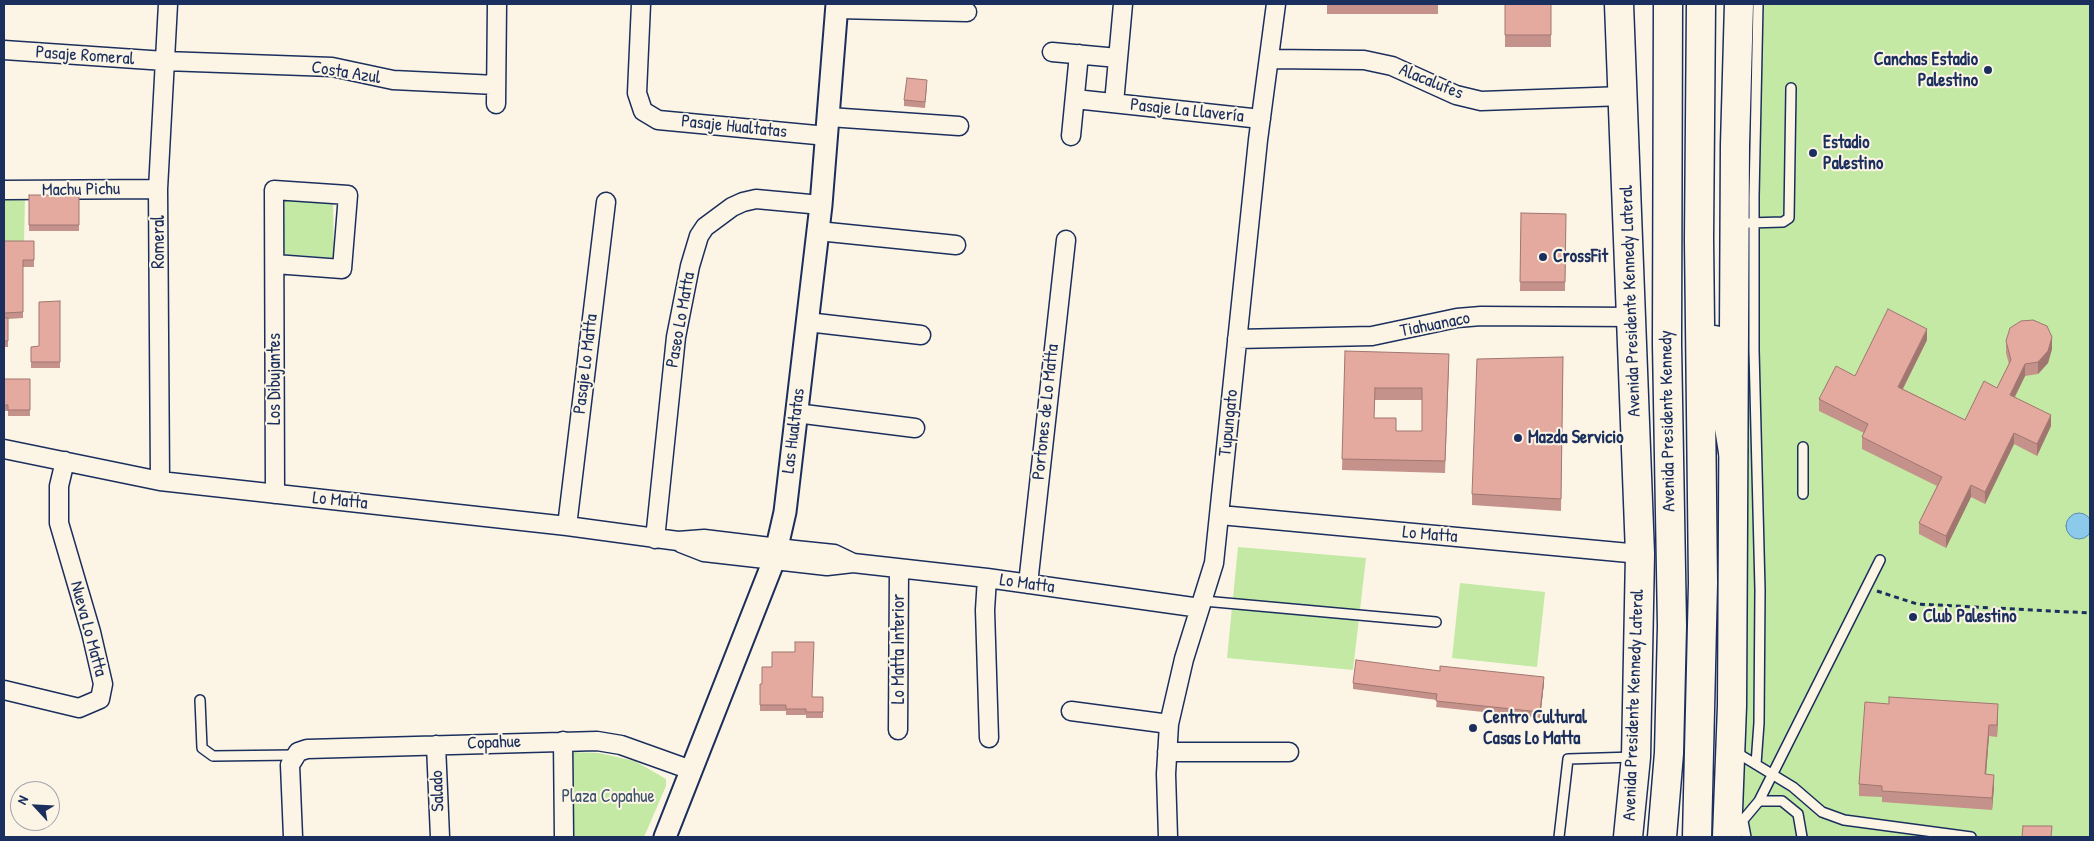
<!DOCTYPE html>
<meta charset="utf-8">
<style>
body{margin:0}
#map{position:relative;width:2094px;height:841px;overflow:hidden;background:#fcf5e5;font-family:"Patrick Hand",sans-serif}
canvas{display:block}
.frame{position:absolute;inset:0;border:5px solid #1b2f5e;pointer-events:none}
.north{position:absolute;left:10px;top:781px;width:50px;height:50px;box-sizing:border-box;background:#fcf5e5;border:1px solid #a2a6af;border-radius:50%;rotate:295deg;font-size:14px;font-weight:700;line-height:20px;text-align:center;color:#1b2f5e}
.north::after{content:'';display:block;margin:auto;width:18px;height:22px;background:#1b2f5e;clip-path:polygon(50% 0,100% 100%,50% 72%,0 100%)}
</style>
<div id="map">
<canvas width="2094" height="841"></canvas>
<div class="frame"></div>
<div class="north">N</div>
</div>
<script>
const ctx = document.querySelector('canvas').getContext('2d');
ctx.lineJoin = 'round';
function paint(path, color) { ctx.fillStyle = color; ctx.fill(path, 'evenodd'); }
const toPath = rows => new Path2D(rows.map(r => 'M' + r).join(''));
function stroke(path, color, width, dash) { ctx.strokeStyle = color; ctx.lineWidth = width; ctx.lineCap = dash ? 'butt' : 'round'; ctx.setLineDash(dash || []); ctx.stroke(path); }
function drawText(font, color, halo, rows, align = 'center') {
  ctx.font = font + ' "Patrick Hand",sans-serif'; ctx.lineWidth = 4; ctx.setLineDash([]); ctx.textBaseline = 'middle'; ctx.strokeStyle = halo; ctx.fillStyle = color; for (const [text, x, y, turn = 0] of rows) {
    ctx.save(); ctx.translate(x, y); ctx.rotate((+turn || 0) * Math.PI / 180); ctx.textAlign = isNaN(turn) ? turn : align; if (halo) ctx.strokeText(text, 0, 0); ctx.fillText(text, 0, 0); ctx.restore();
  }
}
paint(toPath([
 [1749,4,2090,4,2090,837,1729,837],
 [25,197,24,244,4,245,4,199],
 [285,199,333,202,334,258,283,254],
 [1238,547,1366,558,1353,670,1227,658],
 [1460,583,1545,592,1537,667,1452,658],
 [567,752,599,753,635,761,666,779,666,786,644,837,568,837]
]), '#c3e9a4');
const water = toPath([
 '2066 526a13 13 0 1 1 26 0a13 13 0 1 1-26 0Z'
]);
paint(water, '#8ccaec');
stroke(water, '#5f8cb3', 1);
const service = toPath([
 [1748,223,1783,222,1789,218,1791,88],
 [1803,494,1803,447],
 [1204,601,1436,622],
 [200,700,202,748,213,756,295,755],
 [1734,751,1793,787,1822,812,1844,820,1971,837],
 [1756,764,1759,723,1760,590,1754,350,1754,196,1758,4],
 [1759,801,1880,560],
 [1743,821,1746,837],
 [1733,832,1759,801,1782,801,1798,814,1802,837],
 [1559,837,1568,759,1634,757]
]);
const minor = toPath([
 [641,4,637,93,643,111,658,120,827,136],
 [837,9,967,12],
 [4,50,165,61,332,67,393,80,496,85],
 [1052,52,1118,58],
 [1269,59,1364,60,1392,66,1456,95,1481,101,1624,96],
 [1075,99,1261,119],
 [1114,103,1123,4],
 [496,104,497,4],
 [829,117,959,126],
 [1071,136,1079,54],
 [4,190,158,189],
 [818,231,956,245],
 [275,264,342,269,348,195,274,190,275,494],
 [807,322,921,335],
 [1237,339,1372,336,1457,318,1481,316,1632,317],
 [796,413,915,428],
 [4,449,160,481,567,526,678,541,704,539,795,550,834,554,853,563],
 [160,481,158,189,168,4],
 [1220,515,1640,554],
 [567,526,606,202],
 [655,539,676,337,690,266,699,236,705,227,732,207,743,202,756,199,821,205],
 [681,543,704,552,827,566,853,563,987,578,1200,608],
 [987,578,985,610,989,738],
 [1028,584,1066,240],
 [4,690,79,708,100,699,103,684,91,632,59,523,59,486,65,461],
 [1071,711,1169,724],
 [898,730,899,569],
 [563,741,564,837],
 [436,745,440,837],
 [1167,752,1289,752],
 [293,837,290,765,298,752,307,749,597,741,621,745,691,770],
 [1168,837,1166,774,1169,724,1184,659,1214,563,1258,140,1276,4]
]);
const tertiary = toPath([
 [665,837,774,560,785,512,821,205,837,4]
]);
const primary = toPath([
 [1619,4,1640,554,1636,757,1628,837],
 [1727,837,1732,706,1735,145,1739,4]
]);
const motorway = toPath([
 [1715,340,1733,452],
 [1662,837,1669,753,1672,626,1667,344,1668,4],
 [1697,837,1703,583,1699,239,1701,4]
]);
stroke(service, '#1b2f5e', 12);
stroke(minor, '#1b2f5e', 21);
stroke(tertiary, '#1b2f5e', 25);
stroke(primary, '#1b2f5e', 31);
stroke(motorway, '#1b2f5e', 31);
stroke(toPath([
 [1877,591,1917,604,2090,613]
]), '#1b2f5e', 3, [5, 4]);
stroke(service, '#fcf5e5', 9);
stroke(minor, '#fcf5e5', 18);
stroke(tertiary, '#fcf5e5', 21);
stroke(primary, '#fcf5e5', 28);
stroke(motorway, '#fcf5e5', 28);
paint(toPath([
 [1327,4,1438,4,1438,14,1327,14],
 [1505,4,1551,4,1551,47,1505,47],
 [927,86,925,108,904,106,904,100],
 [29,195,79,195,79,231,29,231],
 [1521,213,1566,214,1565,291,1520,291],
 [4,241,34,241,34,267,23,267,23,318,8,319,8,347,4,347],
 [60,301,60,368,31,368,31,347,39,346],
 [1927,340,1903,389,1965,420,1997,388,2009,364,2006,353,2006,341,2052,349,2048,363,2038,374,2025,376,2015,397,2051,426,2037,456,2014,444,1985,504,1971,497,1946,548,1919,534,1919,523,1937,486,1862,449,1862,437,1864,433,1819,411,1819,399],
 [1345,351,1449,366,1445,473,1342,470],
 [1375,400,1422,400,1422,431,1396,431,1374,418],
 [1563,357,1561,511,1472,505,1472,494],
 [4,379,30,379,30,416,8,416,8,411,4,411],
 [1440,671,1544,683,1540,718,1436,707,1437,700,1353,689,1353,683],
 [760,684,812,697,823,697,823,718,806,718,806,715,786,715,786,711,760,711],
 [1998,716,1997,737,1989,736,1986,775,1994,787,1992,810,1882,802,1882,797,1859,796,1859,784]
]), '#c4928a');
paint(toPath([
 [1927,329,1927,340,1898,398,1898,387],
 [2052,337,2052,349,2048,363,2038,374,2038,362],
 [2025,364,2025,376,2010,406,2010,395],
 [2051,415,2051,426,2037,456,2037,444],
 [2014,433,2014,444,1985,504,1985,492],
 [1971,485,1971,497,1946,548,1946,536],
 [1544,677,1544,683,1540,718,1540,712],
 [1998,704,1998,716,1997,737,1997,725],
 [1989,725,1989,736,1985,786,1985,774],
 [1994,775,1994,787,1992,810,1992,798]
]), '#a07770');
const building = toPath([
 [1505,4,1551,4,1551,35,1505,35,1505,4],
 [907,78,927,80,925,102,904,100,907,78],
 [29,195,79,195,79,225,29,225,29,195],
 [1521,213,1566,214,1565,282,1520,282,1521,213],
 [4,241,34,241,34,260,23,260,23,312,4,313,4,241],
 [60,301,60,362,31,362,31,347,39,346,39,302,60,301],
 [1888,309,1927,329,1898,387,1965,420,1984,381,1997,388,2011,360,2006,341,2010,328,2021,321,2033,320,2047,326,2052,337,2048,351,2038,362,2025,364,2010,395,2051,415,2037,444,2014,433,1985,492,1971,485,1946,536,1919,523,1942,477,1862,437,1868,424,1819,399,1836,366,1855,376,1888,309],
 [4,318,8,318,8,341,4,341,4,318],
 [1345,351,1449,354,1445,461,1342,459,1345,351],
 [1375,388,1422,388,1422,431,1396,431,1396,418,1374,418,1375,388],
 [1563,357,1561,499,1472,494,1477,359,1563,357],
 [4,379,30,379,30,410,8,410,8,405,4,405,4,379],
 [795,642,814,642,812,697,823,697,823,712,806,712,806,709,786,709,786,705,760,705,760,684,762,684,762,667,772,667,772,652,795,652,795,642],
 [1356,660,1440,671,1440,666,1544,677,1540,712,1436,701,1437,694,1353,683,1356,660],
 [1889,697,1998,704,1997,725,1989,725,1985,774,1994,775,1992,798,1882,791,1882,786,1859,784,1865,702,1889,704,1889,697],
 [2023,826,2052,826,2051,837,2022,837,2023,826]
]);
paint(building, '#e4aaa0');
stroke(building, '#a07770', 1);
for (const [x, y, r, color] of [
 [1988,70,5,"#1b2f5e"],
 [1813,153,5,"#1b2f5e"],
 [1543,257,5,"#1b2f5e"],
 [1518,438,5,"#1b2f5e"],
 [1913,617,5,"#1b2f5e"],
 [1473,728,5,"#1b2f5e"]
]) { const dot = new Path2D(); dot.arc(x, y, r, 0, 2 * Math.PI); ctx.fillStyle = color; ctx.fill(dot); stroke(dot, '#fcf5e5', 2); }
drawText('18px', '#1b2f5e', '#fcf5e5', [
 ["Pasaje Romeral",85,56,4],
 ["Costa Azul",346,73,9],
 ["Alacalufes",1431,82,22],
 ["Pasaje La Llavería",1187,111,6],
 ["Pasaje Hualtatas",734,127,6],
 ["Machu Pichu",81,190,-1],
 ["Romeral",159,242,-90],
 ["Avenida Presidente Kennedy Lateral",1631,301,-92],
 ["Paseo Lo Matta",681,320,-80],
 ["Tiahuanaco",1435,325,-11],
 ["Pasaje Lo Matta",586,364,-83],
 ["Los Dibujantes",275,379,-90],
 ["Portones de Lo Matta",1046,412,-84],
 ["Avenida Presidente Kennedy",1668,421,-91],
 ["Tupungato",1229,423,-84],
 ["Las Hualtatas",794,431,-83],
 ["Lo Matta",340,501,6],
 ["Lo Matta",1430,535,5],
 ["Lo Matta",1027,584,8],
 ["Nueva Lo Matta",88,629,75],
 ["Lo Matta Interior",899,649,-90],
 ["Avenida Presidente Kennedy Lateral",1634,705,-88],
 ["Copahue",494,743,-2],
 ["Salado",438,791,-92]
]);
drawText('bold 18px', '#1b2f5e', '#fcf5e5', [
 ["Canchas Estadio",1978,60,"right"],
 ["Palestino",1978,81,"right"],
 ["Estadio",1823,143],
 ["Palestino",1823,164],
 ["CrossFit",1553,257],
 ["Mazda Servicio",1528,438],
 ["Club Palestino",1923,617],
 ["Centro Cultural",1483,718],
 ["Casas Lo Matta",1483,739]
], 'left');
drawText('18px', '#3d546c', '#fcf5e5', [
 ["Plaza Copahue",608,797]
]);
</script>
